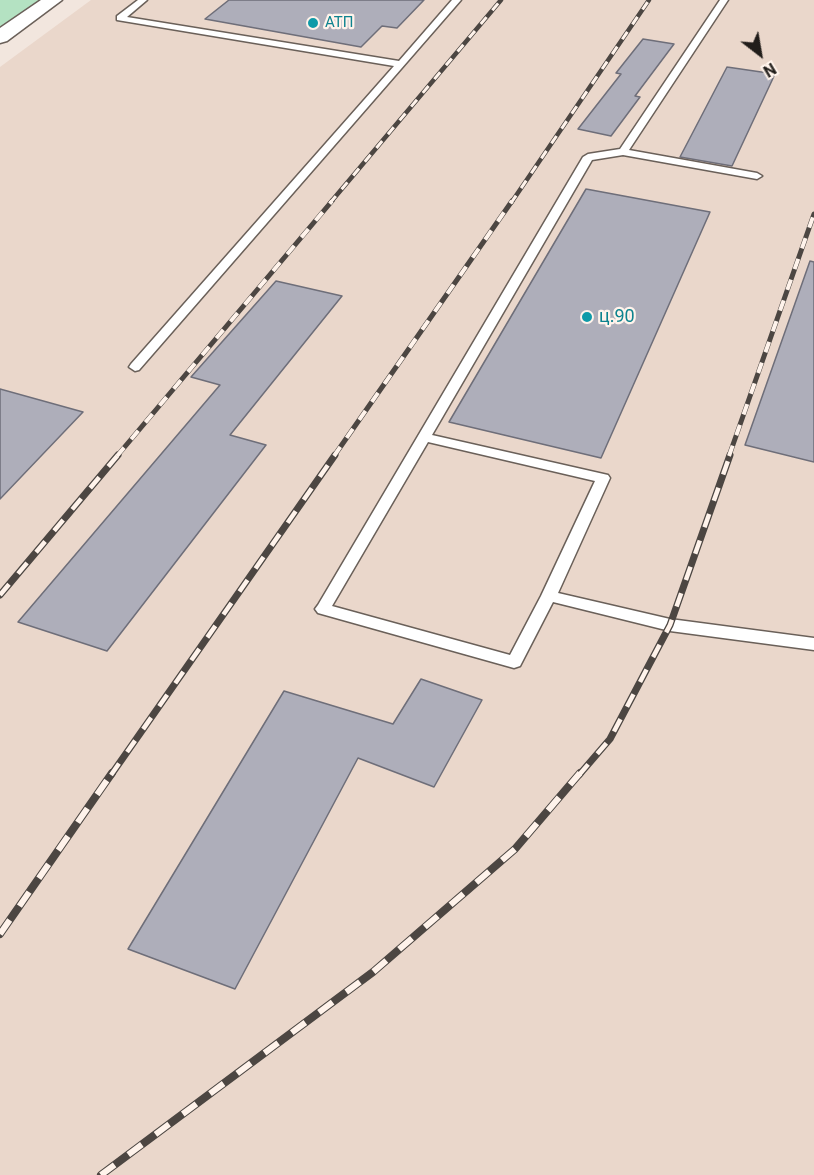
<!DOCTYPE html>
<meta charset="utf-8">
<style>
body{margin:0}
#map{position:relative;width:814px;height:1175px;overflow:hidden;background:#f2e6de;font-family:Roboto,sans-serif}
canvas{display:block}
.north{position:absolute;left:730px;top:24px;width:60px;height:60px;-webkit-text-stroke:4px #fff3eb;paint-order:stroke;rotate:149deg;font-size:16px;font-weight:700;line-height:24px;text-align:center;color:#211d1a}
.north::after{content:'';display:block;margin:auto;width:21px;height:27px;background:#211d1a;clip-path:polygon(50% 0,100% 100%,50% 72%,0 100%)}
</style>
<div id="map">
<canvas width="814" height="1175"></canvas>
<div class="north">N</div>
</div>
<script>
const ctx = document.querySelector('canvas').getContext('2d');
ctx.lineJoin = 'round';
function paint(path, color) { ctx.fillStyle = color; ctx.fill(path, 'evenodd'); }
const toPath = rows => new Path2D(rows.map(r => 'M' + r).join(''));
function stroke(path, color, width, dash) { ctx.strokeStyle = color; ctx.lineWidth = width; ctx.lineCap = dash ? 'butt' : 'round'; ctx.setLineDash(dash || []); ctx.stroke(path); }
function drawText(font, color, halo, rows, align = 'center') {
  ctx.font = font + ' Roboto,sans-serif'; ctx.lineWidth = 4.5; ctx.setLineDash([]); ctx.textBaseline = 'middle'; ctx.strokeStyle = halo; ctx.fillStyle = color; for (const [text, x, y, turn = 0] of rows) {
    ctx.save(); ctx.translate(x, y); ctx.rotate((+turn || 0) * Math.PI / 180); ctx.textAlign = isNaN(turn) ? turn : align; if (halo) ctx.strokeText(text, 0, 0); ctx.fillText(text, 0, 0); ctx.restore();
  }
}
paint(toPath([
 [91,0,814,0,814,1175,0,1175,0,67]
]), '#ead7cb');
paint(toPath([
 [0,0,42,0,0,29]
]), '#b4e2c2');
const building = toPath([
 [229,0,424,0,397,28,382,26,361,47,205,19,229,0],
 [643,39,674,44,635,96,640,97,611,136,578,129,621,74,616,73,643,39],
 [727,67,775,74,732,166,680,157,727,67],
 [586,189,710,212,601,458,449,422,586,189],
 [810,261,814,262,814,462,745,445,810,261],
 [276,281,342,296,230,435,266,445,107,651,18,622,220,385,191,377,276,281],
 [0,389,83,412,0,499,0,389],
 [421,679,482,700,434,787,358,758,235,989,128,949,284,691,393,724,421,679]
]);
paint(building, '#aeaeba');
stroke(building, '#6e6e79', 1.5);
const service = toPath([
 [138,0,147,0,127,17,399,61,452,0,461,0,139,370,135,371,129,367,131,364,394,66,117,20,117,16,138,0],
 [720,0,728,0,629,150,757,173,762,176,757,179,623,155,592,160,432,435,608,475,610,478,558,593,670,619,814,638,814,650,670,631,553,602,520,666,514,668,318,613,315,609,318,605,583,157,588,154,620,149,720,0],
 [428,442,595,481,541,596,510,655,332,606,428,442]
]);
const secondary = toPath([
 [41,0,62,0,7,41,0,43,0,28,41,0]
]);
stroke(service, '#6a6059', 3);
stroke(secondary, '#6a6059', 3);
paint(service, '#fff');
paint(secondary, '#fff');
const railFar3 = toPath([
 [330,203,501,0],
 [511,203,649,0]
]);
const railFar2 = toPath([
 [117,456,332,201],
 [334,456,512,201],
 [729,456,814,214]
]);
const railFar1 = toPath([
 [0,595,118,455],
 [111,775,335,455],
 [579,775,610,739,670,625,730,455]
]);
const rail = toPath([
 [0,934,112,773],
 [101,1175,373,972,515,849,580,773]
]);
stroke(railFar3, '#4c4642', 4.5);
stroke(railFar2, '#4c4642', 5);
stroke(railFar1, '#4c4642', 7);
stroke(rail, '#4c4642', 8);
stroke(railFar3, '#fff3eb', 3, [9]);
stroke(railFar2, '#fff3eb', 4, [11]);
stroke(railFar1, '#fff3eb', 4.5, [14]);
stroke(rail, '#fff3eb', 6, [17]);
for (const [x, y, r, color] of [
 [313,23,6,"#0f9aa8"],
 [587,317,6,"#0f9aa8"]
]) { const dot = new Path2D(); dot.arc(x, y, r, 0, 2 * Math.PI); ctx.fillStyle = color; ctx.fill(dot); stroke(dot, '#fff3eb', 2); }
drawText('15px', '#0d838f', '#fff3eb', [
 ["АТП",325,23]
], 'left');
drawText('18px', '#0d838f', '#fff3eb', [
 ["ц.90",599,317]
], 'left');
</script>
